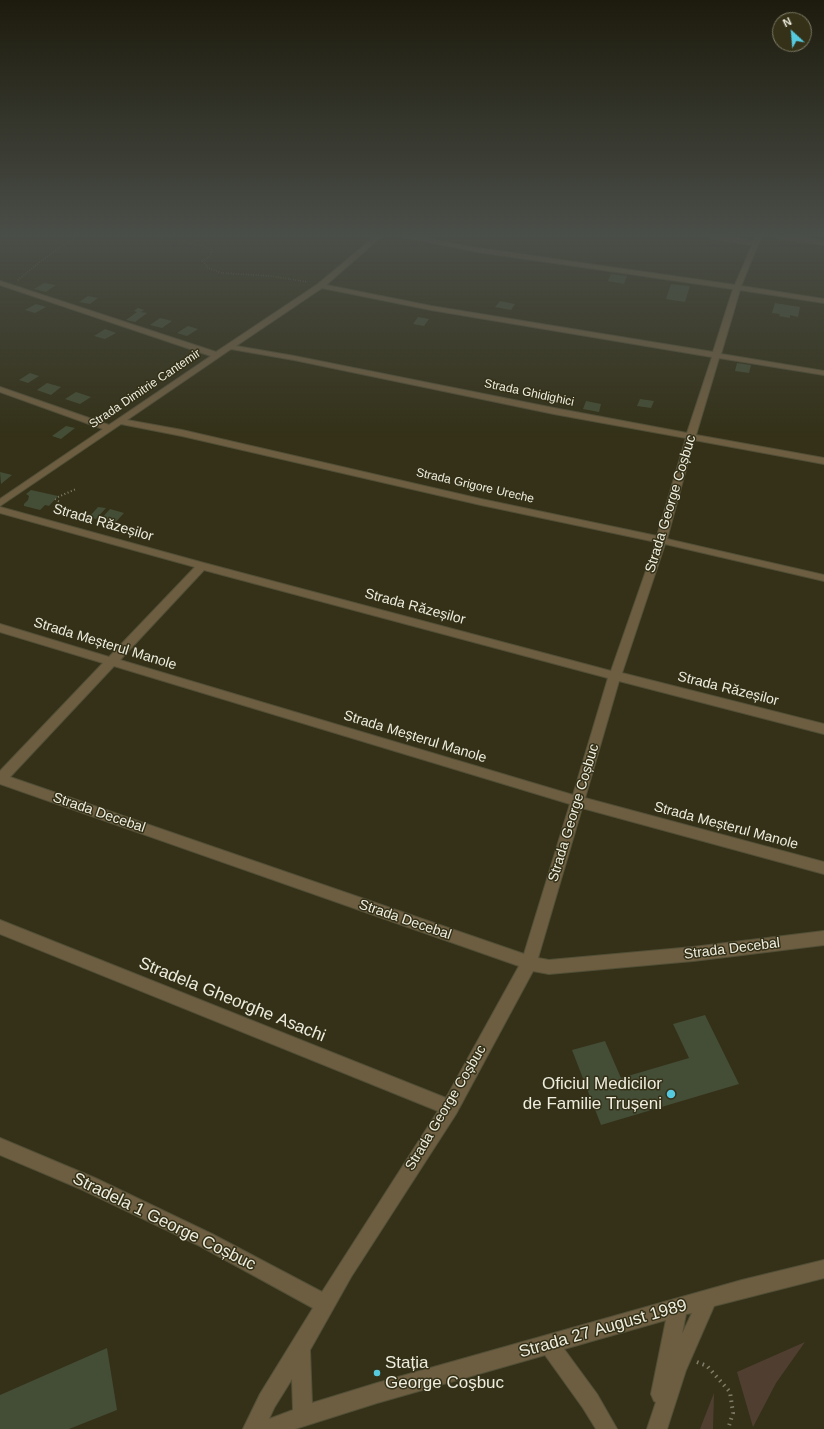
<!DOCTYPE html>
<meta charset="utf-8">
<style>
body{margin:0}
#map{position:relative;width:824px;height:1429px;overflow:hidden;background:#343118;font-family:Arial,sans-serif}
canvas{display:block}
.north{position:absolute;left:772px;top:12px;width:40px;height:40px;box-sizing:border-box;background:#343118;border:1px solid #7e7c67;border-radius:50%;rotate:334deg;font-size:11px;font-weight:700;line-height:16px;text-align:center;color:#eeedde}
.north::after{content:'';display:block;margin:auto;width:14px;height:18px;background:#55cadf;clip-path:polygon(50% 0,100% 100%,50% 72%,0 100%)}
</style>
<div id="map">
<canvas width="824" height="1429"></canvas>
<div class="north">N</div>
</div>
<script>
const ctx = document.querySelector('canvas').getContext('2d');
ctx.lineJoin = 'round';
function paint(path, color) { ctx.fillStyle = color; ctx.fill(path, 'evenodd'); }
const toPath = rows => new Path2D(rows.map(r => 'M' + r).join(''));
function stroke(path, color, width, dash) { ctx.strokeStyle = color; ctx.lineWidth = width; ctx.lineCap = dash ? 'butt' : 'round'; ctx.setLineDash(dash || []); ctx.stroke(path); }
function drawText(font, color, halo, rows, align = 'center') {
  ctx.font = font + ' Arial,sans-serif'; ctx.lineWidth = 3; ctx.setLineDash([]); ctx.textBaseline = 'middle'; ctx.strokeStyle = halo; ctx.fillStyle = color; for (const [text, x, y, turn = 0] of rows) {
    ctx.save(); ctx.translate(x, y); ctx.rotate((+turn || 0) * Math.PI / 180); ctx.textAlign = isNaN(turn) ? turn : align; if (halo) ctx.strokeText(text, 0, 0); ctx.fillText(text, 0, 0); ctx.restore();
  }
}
paint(toPath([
 [805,1342,776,1383,753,1427,737,1372],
 [714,1393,713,1429,700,1429]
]), '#503f31');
paint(toPath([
 [611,274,627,276,624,284,608,281],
 [44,283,56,285,46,292,34,289],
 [671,284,690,286,685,302,666,299],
 [88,296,98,298,90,304,79,302],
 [500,301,515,304,511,310,495,307],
 [775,303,800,307,798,317,790,315,790,318,779,316,780,314,772,313],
 [36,304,46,307,35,313,25,310],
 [138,308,144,310,141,312,147,313,135,322,126,320,137,312,134,311],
 [418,317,429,319,424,326,413,324],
 [160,318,172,321,162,328,150,325],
 [188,326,198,329,187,336,177,333],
 [105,329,116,333,105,339,94,336],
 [737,363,751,365,749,373,735,371],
 [30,373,39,376,28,383,19,380],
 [47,383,61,387,51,395,37,390],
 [76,392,91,397,80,404,65,399],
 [640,399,654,401,651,408,637,406],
 [586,401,601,404,599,412,583,409],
 [66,426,75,428,61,439,52,436],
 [0,472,12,475,1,484],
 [31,490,58,496,49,506,45,505,40,510,24,506,24,504,28,500,29,496,26,494],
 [98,507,106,508,96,519,89,517],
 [110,509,124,513,114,524,100,520],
 [705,1015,739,1084,601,1125,572,1050,605,1041,621,1078,689,1058,673,1024],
 [107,1348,117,1410,69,1429,0,1429,0,1395]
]), '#444d35');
const minor = toPath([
 [374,237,381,237,326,285,431,306,713,352,733,289,478,252,403,237,418,237,478,248,735,285,752,245,712,239,709,237,728,237,753,241,755,237,761,237,741,286,824,299,824,303,740,290,721,354,824,371,824,375,719,358,696,435,824,458,824,464,694,440,667,539,824,575,824,581,665,544,622,673,824,724,824,734,619,681,585,798,824,862,824,874,582,808,538,958,549,960,693,947,824,931,824,945,693,961,549,974,533,971,456,1114,351,1277,310,1350,312,1403,377,1383,742,1280,824,1260,824,1278,714,1306,686,1370,667,1429,647,1429,656,1402,654,1401,651,1394,666,1320,564,1349,597,1394,617,1429,596,1429,583,1408,545,1355,377,1403,295,1429,243,1429,260,1394,313,1308,200,1246,83,1190,0,1155,0,1138,95,1178,212,1234,322,1292,438,1111,0,934,0,920,446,1098,519,966,0,784,0,771,103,663,0,632,0,624,109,657,195,567,0,513,0,507,204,563,611,671,656,542,481,505,182,436,121,424,0,506,0,499,103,429,0,392,0,387,109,425,211,356,0,285,0,281,216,352,318,284,374,237],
 [322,288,431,310,712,357,687,433,554,408,294,356,236,346,322,288],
 [231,349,294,360,554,414,686,438,657,536,481,499,182,430,127,420,231,349],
 [204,570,608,678,573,795,120,660,204,570],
 [114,666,570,804,524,954,10,777,114,666],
 [692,1313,682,1334,686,1314,692,1313],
 [292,1379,293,1410,269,1419,274,1408,292,1379],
 [777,237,796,237,824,241,824,245,780,239,777,237]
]);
stroke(minor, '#524f38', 2);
stroke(toPath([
 [156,237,199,245,212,250,210,256,203,261,208,268,222,273,271,276,308,282],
 [18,280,41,261,75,237]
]), '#7f7d68', 1.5, [0.5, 2]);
stroke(toPath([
 [58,497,76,489],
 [55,499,60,502]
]), '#7f7d68', 2, [1, 2.5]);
stroke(toPath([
 [697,1362,707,1366,730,1392,733,1413,728,1429]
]), '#7f7d68', 4, [1.5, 4.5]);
paint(minor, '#6e5e41');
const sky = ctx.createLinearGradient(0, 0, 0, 437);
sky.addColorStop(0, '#1d1b0d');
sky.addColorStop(0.54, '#4a4e48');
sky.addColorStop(1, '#4a4e4800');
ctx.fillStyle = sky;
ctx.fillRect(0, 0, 824, 437);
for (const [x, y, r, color] of [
 [671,1094,5,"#55cadf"],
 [377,1373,4,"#55cadf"]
]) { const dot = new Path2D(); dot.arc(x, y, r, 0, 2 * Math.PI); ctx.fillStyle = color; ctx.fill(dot); stroke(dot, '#343118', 1.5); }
drawText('12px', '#eeedde', '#343118', [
 ["Strada Dimitrie Cantemir",145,389,-34],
 ["Strada Ghidighici",529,393,12],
 ["Strada Grigore Ureche",475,486,13]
]);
drawText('14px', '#eeedde', '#343118', [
 ["Strada George Coșbuc",671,504,-73],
 ["Strada Răzeșilor",103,523,16],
 ["Strada Răzeșilor",415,607,15],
 ["Strada Meșterul Manole",105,644,17],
 ["Strada Răzeșilor",728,689,14],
 ["Strada Meșterul Manole",415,737,17],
 ["Strada Decebal",99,813,19],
 ["Strada George Coșbuc",574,813,-73],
 ["Strada Meșterul Manole",726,826,15],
 ["Strada Decebal",405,920,19],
 ["Strada Decebal",732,949,-7],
 ["Strada George Coșbuc",446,1108,-59]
]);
drawText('17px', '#eeedde', '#343118', [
 ["Stradela Gheorghe Asachi",232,1000,22],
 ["Stradela 1 George Coșbuc",164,1222,26],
 ["Strada 27 August 1989",603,1329,-16]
]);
drawText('17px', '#eeedde', '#343118', [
 ["Oficiul Medicilor",662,1084],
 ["de Familie Trușeni",662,1104],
 ["Stația",385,1363,"left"],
 ["George Coşbuc",385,1383,"left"]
], 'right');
</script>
